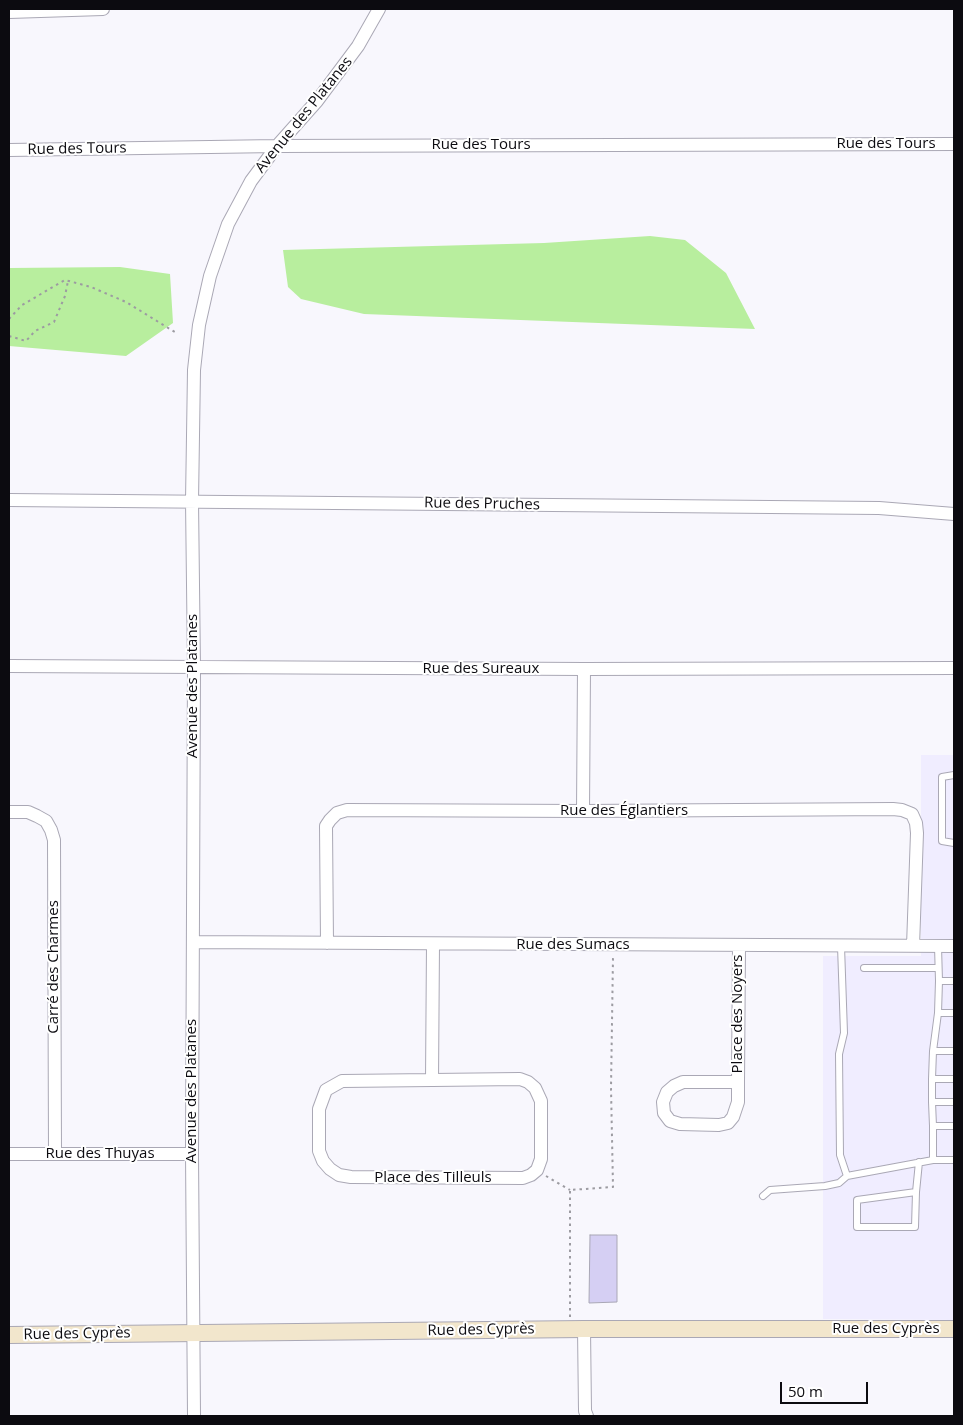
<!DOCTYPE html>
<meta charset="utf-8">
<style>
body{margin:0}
#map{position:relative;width:963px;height:1425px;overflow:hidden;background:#f8f7fd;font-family:"Open Sans",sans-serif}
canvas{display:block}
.frame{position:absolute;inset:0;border:10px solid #0c0b10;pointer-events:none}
.scale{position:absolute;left:780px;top:1382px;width:88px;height:22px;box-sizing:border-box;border:2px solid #0c0b10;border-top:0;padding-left:6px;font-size:15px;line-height:18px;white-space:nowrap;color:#0c0b10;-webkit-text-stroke:4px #fff;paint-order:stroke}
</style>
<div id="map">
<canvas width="963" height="1425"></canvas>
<div class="frame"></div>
<div class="scale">50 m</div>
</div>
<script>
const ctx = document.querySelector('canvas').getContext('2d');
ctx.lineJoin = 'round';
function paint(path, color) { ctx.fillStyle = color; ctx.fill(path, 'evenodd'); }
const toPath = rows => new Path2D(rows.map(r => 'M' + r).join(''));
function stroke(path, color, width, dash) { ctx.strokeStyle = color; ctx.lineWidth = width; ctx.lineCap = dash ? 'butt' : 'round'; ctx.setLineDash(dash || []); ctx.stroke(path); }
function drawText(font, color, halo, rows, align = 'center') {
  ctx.font = font + ' "Open Sans",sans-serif'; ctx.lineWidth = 4; ctx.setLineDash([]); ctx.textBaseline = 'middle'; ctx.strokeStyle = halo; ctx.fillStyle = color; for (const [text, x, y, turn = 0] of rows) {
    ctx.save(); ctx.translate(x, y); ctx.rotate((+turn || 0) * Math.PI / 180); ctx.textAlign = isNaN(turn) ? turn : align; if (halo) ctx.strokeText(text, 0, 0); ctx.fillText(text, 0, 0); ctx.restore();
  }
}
paint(toPath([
 [921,755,954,755,954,1320,823,1319,823,956,921,956]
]), '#f0edff');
paint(toPath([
 [650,236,685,240,726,273,755,329,364,314,301,299,288,287,283,250,544,243],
 [120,267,170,274,173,323,126,356,9,346,9,268]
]), '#b8ee9e');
const building = toPath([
 [590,1235,617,1235,617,1302,589,1303,590,1235]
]);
paint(building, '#d5cff3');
stroke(building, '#a9a7b5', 1);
const lane = toPath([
 [954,775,942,777,942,841,954,843],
 [841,946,844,1033,839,1054,840,1155,847,1176,933,1160],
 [938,946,939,981],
 [864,968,938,968],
 [954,981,939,981,938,1013,933,1051,954,1051],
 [938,1013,954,1013],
 [932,1079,933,1051],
 [954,1079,932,1079,932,1102,954,1102],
 [932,1102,933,1126,954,1126],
 [933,1126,933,1160,954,1160],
 [916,1192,915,1227,857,1227,857,1200,916,1192,919,1162],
 [763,1196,770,1190,825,1186,839,1183,847,1176]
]);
const street = toPath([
 [9,12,103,9],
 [9,150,277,146,954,144],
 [9,500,879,508,954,514],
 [9,666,584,669,954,668],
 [583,811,584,669],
 [9,812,28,812,37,816,46,821,51,830,54,840,55,1154],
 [193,942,954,946],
 [327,943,326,826,330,820,337,813,347,810,583,811,893,809,902,810,912,814,916,823,917,833,913,946],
 [432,1080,520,1079,528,1082,535,1088,541,1101,541,1159,537,1170,531,1175,523,1178,351,1177,339,1175,330,1169,323,1161,319,1151,319,1109,326,1090,342,1081,432,1080,433,944],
 [738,1082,738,1102,733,1117,728,1123,719,1125,680,1124,670,1121,664,1113,663,1102,667,1092,674,1086,683,1082,738,1082,739,946],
 [9,1154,192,1154],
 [584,1329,585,1411,587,1416],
 [194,1416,192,1154,194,668,192,501,194,370,199,325,210,276,228,224,251,181,277,146,317,101,358,46,379,9]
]);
const secondary = toPath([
 [9,1335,584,1329,954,1329]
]);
stroke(lane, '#aaa8b5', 8);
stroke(street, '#aaa8b5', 14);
stroke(secondary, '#aaa8b5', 18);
stroke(toPath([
 [9,319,22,305,65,280,91,287,126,302,178,334],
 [9,336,26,341,35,331,54,322,65,296,68,281],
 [546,1176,570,1190],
 [570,1317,570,1190,613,1187,611,1088,613,957]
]), '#9c9ba1', 2, [2.5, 4]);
stroke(lane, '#fff', 6);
stroke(street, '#fff', 12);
stroke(secondary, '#f2e6cc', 16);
drawText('15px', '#0c0b10', '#fff', [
 ["Avenue des Platanes",304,115,-51],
 ["Rue des Tours",886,144],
 ["Rue des Tours",481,145],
 ["Rue des Tours",77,149,-1],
 ["Rue des Pruches",482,504,1],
 ["Rue des Sureaux",481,669],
 ["Avenue des Platanes",193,686,-90],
 ["Rue des Églantiers",624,811],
 ["Rue des Sumacs",573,945],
 ["Carré des Charmes",54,967,-90],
 ["Place des Noyers",738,1014,-90],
 ["Avenue des Platanes",192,1091,-90],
 ["Rue des Thuyas",100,1154],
 ["Place des Tilleuls",433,1178],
 ["Rue des Cyprès",886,1329],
 ["Rue des Cyprès",481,1330,-1],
 ["Rue des Cyprès",77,1334,-1]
]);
</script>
